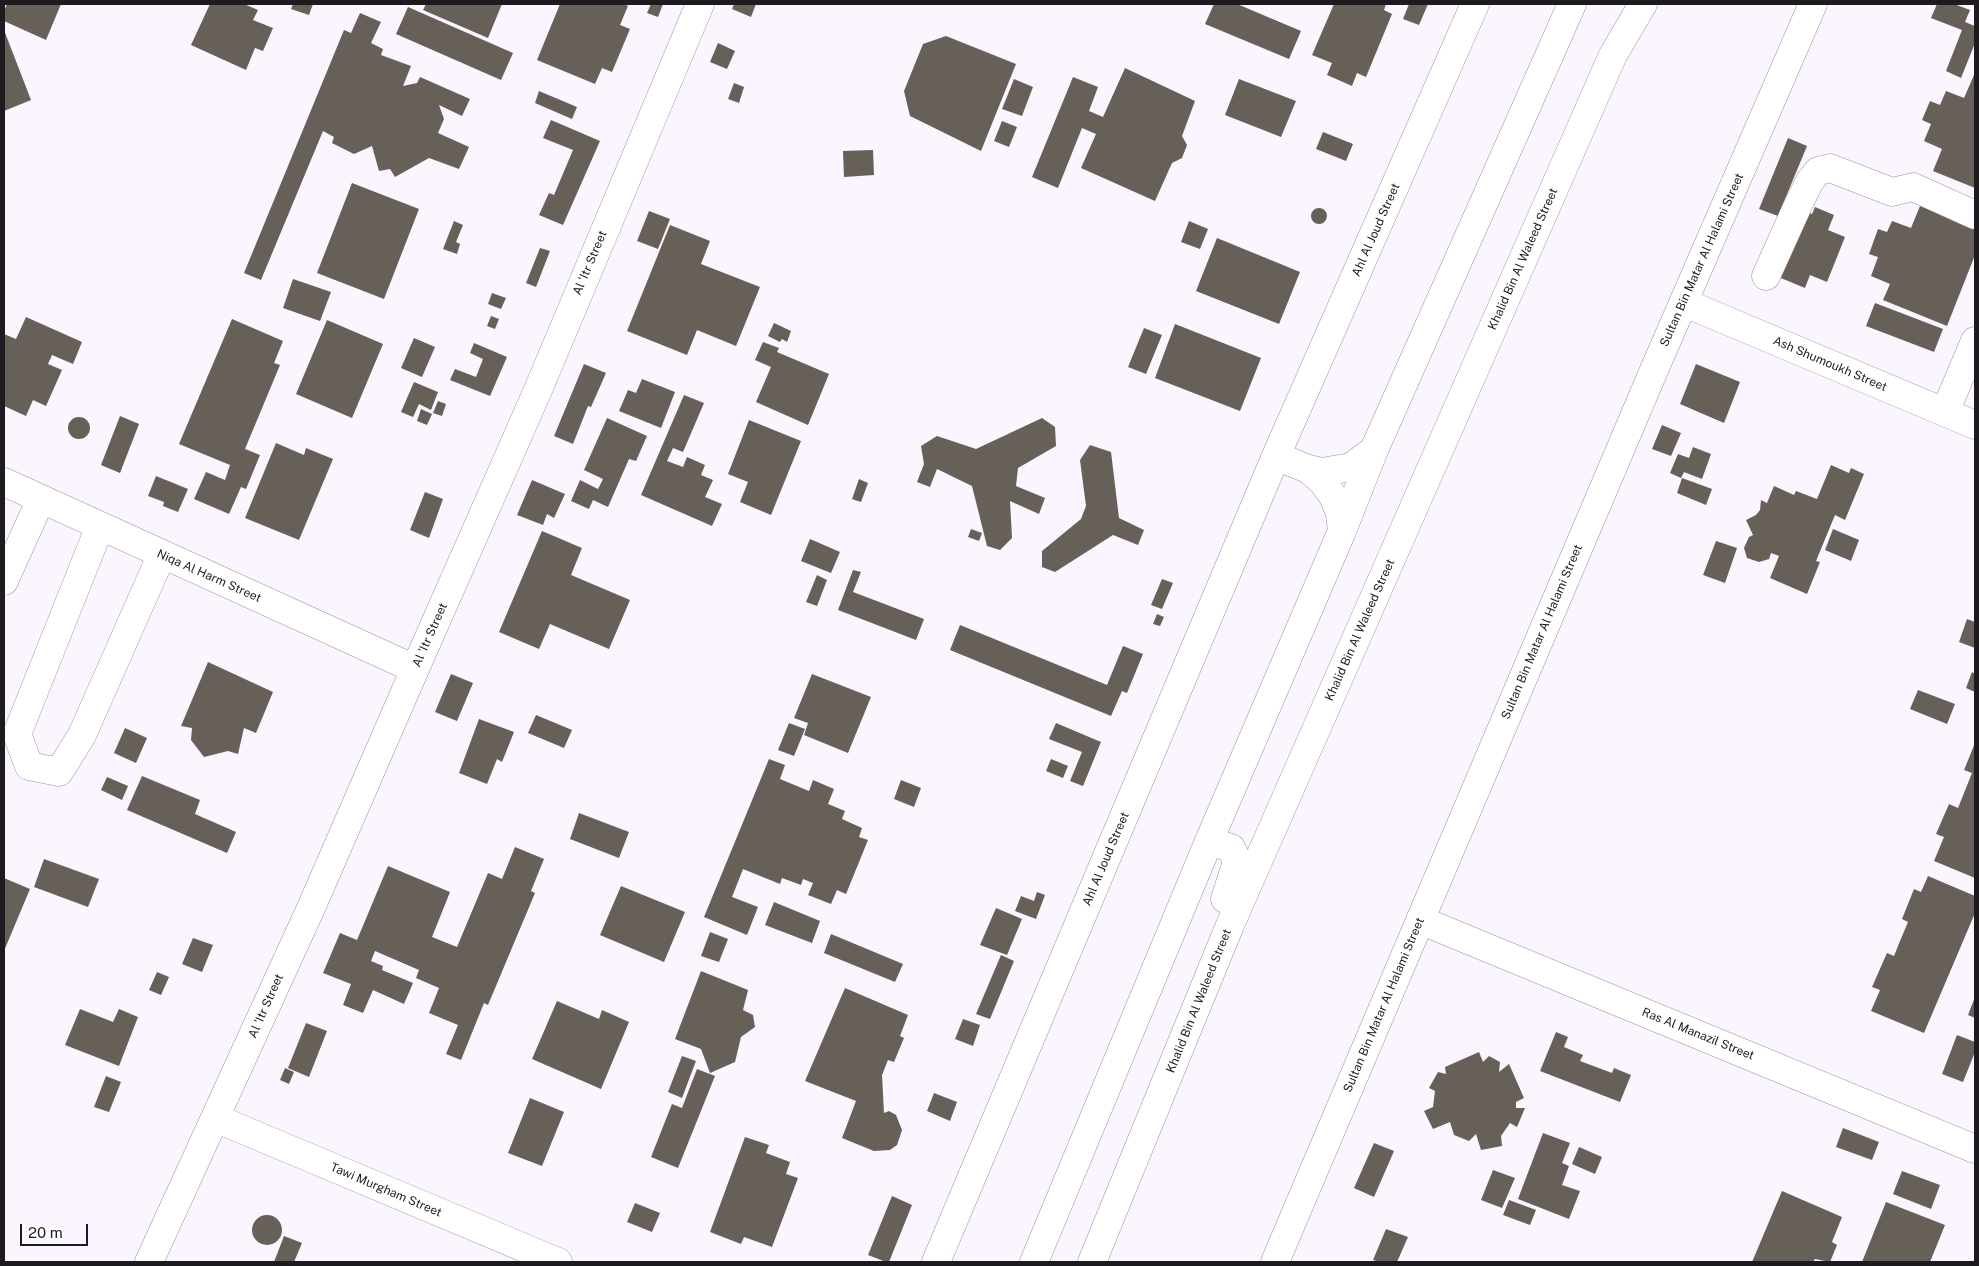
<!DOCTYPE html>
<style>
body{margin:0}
#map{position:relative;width:1979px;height:1266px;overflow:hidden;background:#faf5fe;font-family:"Public Sans",sans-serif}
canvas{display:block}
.frame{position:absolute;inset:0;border:5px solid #1d1b1f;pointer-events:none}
.scale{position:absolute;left:20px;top:1224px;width:68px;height:22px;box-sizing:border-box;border:2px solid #1d1b1f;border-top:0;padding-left:6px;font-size:15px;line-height:18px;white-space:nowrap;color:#1d1b1f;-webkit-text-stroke:4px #fff;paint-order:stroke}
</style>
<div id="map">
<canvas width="1979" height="1266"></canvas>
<div class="frame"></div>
<div class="scale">20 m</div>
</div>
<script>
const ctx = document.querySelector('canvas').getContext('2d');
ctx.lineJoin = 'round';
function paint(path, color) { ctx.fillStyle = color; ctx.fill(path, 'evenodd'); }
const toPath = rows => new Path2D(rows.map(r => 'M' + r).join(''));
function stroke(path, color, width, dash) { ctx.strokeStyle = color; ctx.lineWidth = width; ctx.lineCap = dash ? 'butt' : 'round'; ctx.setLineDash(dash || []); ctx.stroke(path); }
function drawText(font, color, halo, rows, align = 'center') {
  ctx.font = font + ' "Public Sans",sans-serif'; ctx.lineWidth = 5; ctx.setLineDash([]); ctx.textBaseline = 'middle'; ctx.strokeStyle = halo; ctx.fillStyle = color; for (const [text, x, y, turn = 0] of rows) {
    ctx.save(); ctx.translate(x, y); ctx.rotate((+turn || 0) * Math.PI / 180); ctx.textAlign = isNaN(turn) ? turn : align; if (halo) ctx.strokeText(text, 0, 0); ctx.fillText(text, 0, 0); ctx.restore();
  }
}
paint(toPath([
 [7,4,61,4,46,40,4,21,4,11],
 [210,4,244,4,258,10,253,20,273,28,263,51,255,48,246,70,191,45],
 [293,4,313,4,309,15,291,9],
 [426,4,502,4,488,38,423,10],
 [560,4,624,4,628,6,620,25,630,29,612,72,602,68,595,84,537,60],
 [651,4,663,4,658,17,647,13],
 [734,4,756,4,751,17,732,9],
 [1214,4,1237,4,1301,31,1289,59,1205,24],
 [1334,4,1386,4,1384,10,1392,14,1366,77,1357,73,1352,86,1327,75,1332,63,1312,55],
 [1409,4,1428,4,1419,25,1403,19],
 [1937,4,1954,4,1970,10,1965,22,1975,26,1975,43,1961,78,1946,71,1962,30,1931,18],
 [408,7,513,53,501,80,396,34],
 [360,13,381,22,371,43,383,49,381,55,411,66,403,86,417,83,420,77,470,99,462,116,439,105,444,119,438,133,469,147,459,169,429,158,395,177,390,169,379,171,372,146,354,154,332,143,334,137,323,131,261,280,244,273,344,30,351,33],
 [4,30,31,100,4,111],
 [946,36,1016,64,981,151,910,116,904,91,923,44],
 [718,43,735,51,727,69,710,62],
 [1125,68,1195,101,1182,136,1187,145,1182,158,1172,163,1155,201,1081,168,1096,134,1082,128,1058,188,1032,177,1073,77,1098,87,1089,111,1103,117],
 [1974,75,1975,76,1975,188,1933,171,1942,149,1924,141,1931,124,1922,120,1930,101,1940,105,1946,91,1964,98],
 [1014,79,1033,87,1022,116,1002,109],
 [1239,79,1296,101,1281,137,1225,115],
 [734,83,744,87,739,103,728,99],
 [539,91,577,107,572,119,535,103],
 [551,120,600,141,563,225,539,215,549,193,554,195,573,150,543,138],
 [1002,121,1017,127,1009,147,994,141],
 [1323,132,1353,144,1346,161,1316,149],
 [1788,138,1807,146,1778,216,1759,209],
 [873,150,874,175,844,177,843,151],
 [352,183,419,209,384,299,317,273],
 [1920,206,1975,227,1975,255,1947,326,1883,300,1890,284,1871,276,1878,257,1869,254,1878,229,1887,232,1892,221,1911,228],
 [1815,207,1834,215,1828,230,1845,237,1827,282,1810,275,1805,288,1776,276,1802,210,1812,214],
 '1311 216a8 8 0 1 1 16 0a8 8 0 1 1-16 0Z',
 [649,211,670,219,658,249,637,241],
 [454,221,463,225,456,242,460,244,457,254,443,249],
 [1189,221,1208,229,1200,249,1181,242],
 [670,225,710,241,701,264,760,287,736,346,697,330,687,355,627,331],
 [1217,238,1300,272,1279,324,1196,291],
 [540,248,550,251,536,287,526,283],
 [293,279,331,292,320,321,283,308],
 [492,293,506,298,501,309,488,304],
 [1875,303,1943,329,1934,352,1866,326],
 [491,316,499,319,495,329,487,326],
 [26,317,82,342,73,364,52,355,48,364,62,370,46,406,33,400,26,416,4,406,4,334,16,339],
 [232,319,283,341,274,363,280,365,245,449,260,455,246,489,241,487,229,514,194,499,206,472,225,480,230,465,179,444],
 [327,320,383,344,352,418,296,394],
 [774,323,791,331,787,342,782,339,780,342,768,336],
 [1175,324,1261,358,1240,411,1155,378],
 [1144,328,1162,335,1146,374,1128,367],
 [414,338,435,347,422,377,401,368],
 [763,342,779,348,777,352,829,374,808,425,756,402,771,367,755,360],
 [474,343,507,357,490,396,450,380,455,369,476,377,483,359,470,353],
 [584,364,606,373,591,407,588,406,573,444,554,436],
 [1696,364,1740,382,1724,423,1680,404],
 [642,379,675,392,661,428,619,411,628,390,636,393],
 [414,382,438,392,431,410,419,404,413,417,401,412],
 [684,395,704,403,683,452,673,448,667,461,683,467,687,457,705,465,701,475,713,480,705,497,722,504,712,526,641,495],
 [438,401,446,404,442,416,433,413],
 [421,409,432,414,427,425,417,421],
 [120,416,139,424,120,473,101,465],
 '68 428a11 11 0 1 1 22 0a11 11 0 1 1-22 0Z',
 [607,418,647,436,636,461,629,459,608,507,593,500,589,509,571,501,580,480,598,489,603,479,584,470],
 [1042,418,1055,427,1056,446,1018,468,1016,486,1045,498,1039,514,1010,501,1012,538,1000,550,987,546,972,486,937,469,930,487,917,482,924,464,921,446,937,436,976,449],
 [749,420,801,441,771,515,740,502,748,482,728,474],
 [1662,425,1681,433,1671,456,1652,449],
 [276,443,304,455,306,448,333,459,299,540,245,518],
 [1090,445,1111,452,1119,518,1144,530,1138,545,1113,535,1055,572,1042,567,1042,551,1081,519,1086,506,1080,460],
 [1693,447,1711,454,1702,479,1684,472,1681,478,1670,473,1678,454,1689,458],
 [1831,465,1849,473,1851,468,1864,474,1845,520,1835,515,1816,561,1820,562,1807,594,1770,578,1779,556,1771,553,1769,559,1759,562,1747,558,1744,548,1749,537,1753,535,1746,520,1756,515,1760,510,1761,500,1767,503,1774,486,1794,495,1796,491,1817,499],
 [156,476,188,489,178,512,163,506,164,502,148,496],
 [1682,478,1712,489,1706,505,1677,493],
 [859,479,868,483,861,502,852,499],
 [532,480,565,494,554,518,547,514,543,525,517,515],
 [425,492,443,499,429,538,410,530],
 [971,529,982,533,979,541,968,537],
 [1833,529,1859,540,1851,561,1825,550],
 [542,531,582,548,571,575,630,600,609,649,550,624,539,649,499,632],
 [810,539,840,552,831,573,801,561],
 [1716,541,1737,548,1725,583,1703,575],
 [853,570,861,572,853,592,924,619,916,640,838,610],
 [817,575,827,580,817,606,806,602],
 [1162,579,1173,583,1162,609,1151,605],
 [1157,614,1164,617,1160,626,1153,624],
 [1967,619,1975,622,1975,648,1959,642],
 [960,625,1107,685,1123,646,1143,654,1127,693,1122,691,1111,716,950,650],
 [208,662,273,692,256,733,244,728,238,754,228,751,204,757,191,740,192,728,181,726],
 [1972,672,1975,674,1975,692,1966,688],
 [451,674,473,683,457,721,435,712],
 [812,674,871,697,848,753,804,735,808,723,794,718],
 [1918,690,1955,704,1947,724,1910,709],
 [536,715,572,730,564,748,528,733],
 [479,719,514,732,502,762,497,759,487,784,459,773],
 [789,723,805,729,794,756,778,750],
 [1056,723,1101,742,1083,786,1070,781,1082,752,1049,739],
 [125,728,147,738,136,763,114,753],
 [1975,743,1975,878,1934,861,1944,837,1936,834,1949,804,1958,808,1972,773,1964,770],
 [769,759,785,765,780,779,809,791,813,780,834,789,828,804,845,811,842,819,862,828,859,837,868,840,846,894,837,890,831,904,808,895,813,883,803,879,801,885,782,878,780,884,743,869,732,897,758,907,747,935,704,917],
 [1051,759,1068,766,1063,778,1046,771],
 [142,776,200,800,195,814,236,832,227,853,127,810],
 [107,777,128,786,122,800,101,790],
 [901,780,921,788,914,807,894,799],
 [579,813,629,832,619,858,570,839],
 [515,847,544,859,531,891,535,893,488,1005,484,1003,461,1060,446,1054,458,1025,429,1013,439,988,416,978,419,970,375,951,371,961,383,966,382,970,413,983,404,1004,373,990,363,1013,343,1005,351,984,323,973,340,933,357,940,388,866,450,892,432,937,457,947,488,873,502,879],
 [44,859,99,879,88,907,34,887],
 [1928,876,1975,896,1975,913,1924,1033,1871,1011,1880,990,1872,987,1887,953,1894,956,1900,941,1908,922,1902,919,1914,889,1921,892],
 [4,878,30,889,4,951],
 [621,886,685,912,664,962,600,935],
 [1037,892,1045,895,1036,919,1015,911,1021,896,1034,901],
 [774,902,820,921,812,943,765,925],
 [996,908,1022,919,1007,955,980,945],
 [710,932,728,939,719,962,701,956],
 [831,934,903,964,895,982,824,953],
 [193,938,213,945,202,972,182,964],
 [1001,955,1014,961,990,1019,976,1014],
 [701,971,748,990,743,1010,753,1015,755,1027,741,1037,735,1062,710,1073,701,1049,675,1039],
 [157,972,169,977,161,995,149,990],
 [845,988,908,1015,900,1036,904,1038,894,1062,888,1060,882,1075,884,1113,889,1111,896,1115,902,1130,897,1145,890,1150,874,1151,842,1138,856,1101,805,1081],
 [1975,997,1975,1018,1968,1015],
 [557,1001,599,1019,602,1010,629,1022,601,1089,532,1059],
 [80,1009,113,1022,119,1009,138,1017,119,1066,65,1045],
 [963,1019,980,1025,973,1046,955,1039],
 [306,1023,327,1031,309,1077,288,1068],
 [1556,1032,1568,1037,1564,1047,1583,1055,1580,1061,1612,1073,1614,1068,1631,1075,1620,1102,1540,1071],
 [1957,1035,1975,1042,1975,1052,1963,1082,1942,1074],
 [1479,1052,1483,1062,1489,1056,1500,1062,1499,1072,1509,1064,1524,1098,1516,1102,1516,1108,1525,1108,1517,1127,1510,1123,1501,1136,1502,1146,1481,1150,1476,1134,1469,1141,1454,1135,1450,1122,1433,1129,1424,1111,1433,1107,1435,1091,1429,1088,1438,1072,1446,1074,1445,1067],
 [682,1056,696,1061,682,1098,668,1092],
 [285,1068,294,1072,289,1084,280,1080],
 [697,1069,715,1076,678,1168,651,1157,672,1104,682,1108],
 [106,1076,121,1082,109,1112,94,1107],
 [934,1093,957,1102,950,1121,927,1111],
 [530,1098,564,1112,542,1166,508,1153],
 [1843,1128,1879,1142,1872,1160,1836,1147],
 [1543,1133,1570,1143,1562,1163,1569,1166,1562,1185,1580,1191,1569,1219,1518,1199],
 [745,1137,769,1145,766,1153,790,1162,786,1174,798,1178,772,1247,744,1237,741,1244,710,1232],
 [1374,1143,1394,1151,1374,1197,1354,1188],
 [1579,1147,1602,1157,1595,1174,1572,1164],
 [1493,1170,1515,1178,1502,1208,1481,1200],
 [1902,1171,1940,1185,1931,1209,1893,1194],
 [1782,1191,1842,1217,1832,1242,1837,1245,1830,1262,1815,1259,1813,1262,1752,1262],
 [892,1196,912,1205,889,1262,886,1262,868,1255],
 [1509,1200,1536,1210,1530,1225,1503,1215],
 [1886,1202,1945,1225,1930,1262,1862,1262],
 [635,1203,660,1213,652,1232,627,1222],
 '252 1230a15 15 0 1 1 30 0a15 15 0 1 1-30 0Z',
 [1386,1229,1408,1237,1397,1262,1380,1262,1373,1260],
 [284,1236,302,1243,294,1262,274,1262]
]), '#676058');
const minor = toPath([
 [1766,276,1799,203,1810,181,1818,171,1830,168,1892,192,1913,187,1975,215],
 [1685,303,1975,425],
 [1945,412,1975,341],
 [1276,456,1308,469,1322,472,1351,467,1374,450],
 [1308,469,1322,481,1333,496,1340,513,1342,531],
 [4,482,415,669],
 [100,526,17,734,29,766,59,772,82,735,162,554],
 [4,581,41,499],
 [1209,841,1231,848,1235,856,1236,865,1225,899],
 [1420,920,1975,1149],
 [215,1118,558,1262],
 [149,1262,311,908,415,669,538,390,700,4],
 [936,1262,1276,456,1475,4],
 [1034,1262,1209,841,1342,531,1374,450,1572,4],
 [1092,1262,1230,925,1613,55,1643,4],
 [1275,1262,1654,370,1813,4]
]);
stroke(minor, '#97929c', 29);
stroke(minor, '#fff', 28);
drawText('12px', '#1d1b1f', '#fff', [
 ["Ahl Al Joud Street",1376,230,-66],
 ["Khalid Bin Al Waleed Street",1523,259,-66],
 ["Sultan Bin Matar Al Halami Street",1702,260,-66],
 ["Al 'Itr Street",590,263,-67],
 ["Ash Shumoukh Street",1830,364,23],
 ["Niqa Al Harm Street",209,576,24],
 ["Khalid Bin Al Waleed Street",1360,630,-66],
 ["Sultan Bin Matar Al Halami Street",1542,632,-67],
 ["Al 'Itr Street",430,635,-66],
 ["Ahl Al Joud Street",1106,859,-67],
 ["Khalid Bin Al Waleed Street",1199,1001,-68],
 ["Sultan Bin Matar Al Halami Street",1384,1005,-67],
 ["Al 'Itr Street",266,1006,-66],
 ["Ras Al Manazil Street",1698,1034,22],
 ["Tawi Murgham Street",386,1190,23]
]);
</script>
